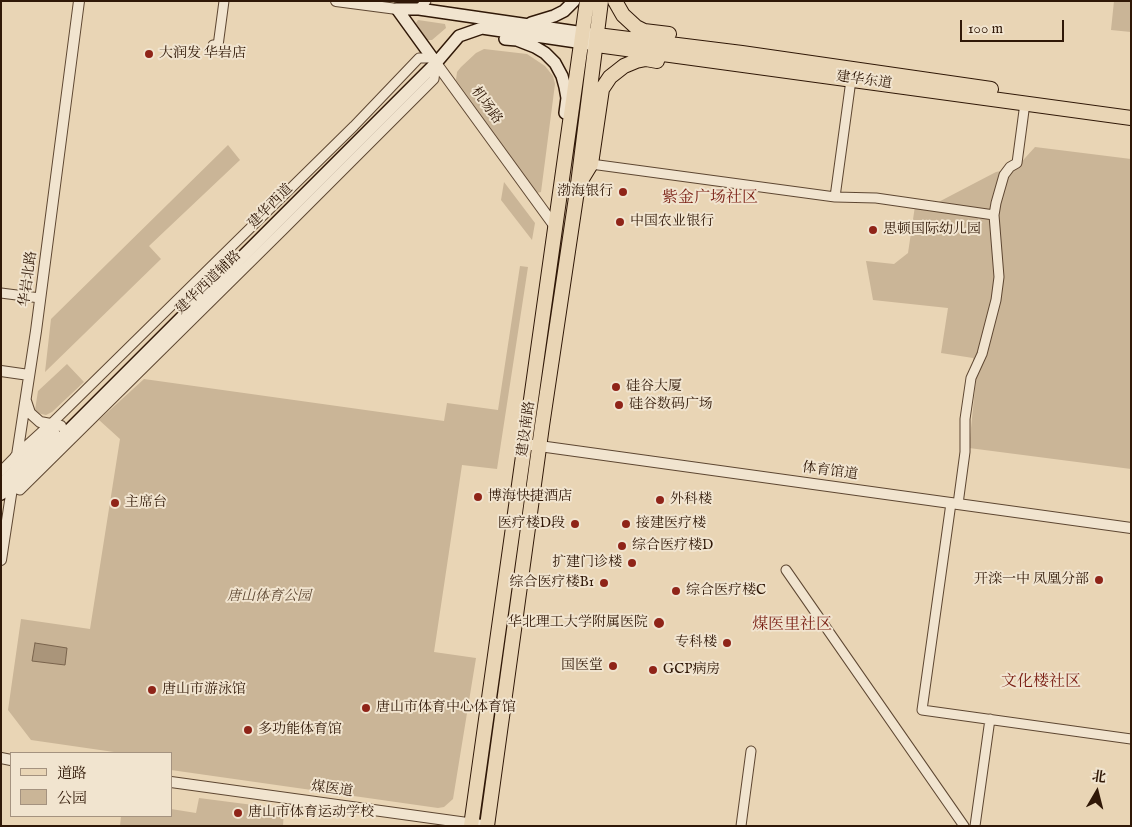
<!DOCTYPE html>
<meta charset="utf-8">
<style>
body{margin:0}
#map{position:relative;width:1132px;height:827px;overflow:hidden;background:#e9d5b5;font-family:"IM FELL English","Noto Serif SC",serif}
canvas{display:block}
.frame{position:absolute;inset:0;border:2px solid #301807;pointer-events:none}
.legend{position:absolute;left:10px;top:752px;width:162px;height:65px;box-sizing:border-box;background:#f1e4cf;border:1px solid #a4927f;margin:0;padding:6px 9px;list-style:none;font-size:15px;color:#301807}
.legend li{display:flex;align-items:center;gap:10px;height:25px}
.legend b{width:25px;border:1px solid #a4927f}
.north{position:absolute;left:1072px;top:767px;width:50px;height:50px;-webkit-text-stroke:4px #f1e4cf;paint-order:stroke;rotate:8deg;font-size:14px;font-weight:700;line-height:20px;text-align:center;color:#301807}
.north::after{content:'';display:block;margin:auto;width:18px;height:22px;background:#301807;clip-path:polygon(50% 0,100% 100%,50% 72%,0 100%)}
.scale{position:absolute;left:960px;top:20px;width:104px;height:22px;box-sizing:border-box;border:2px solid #301807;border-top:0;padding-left:6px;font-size:15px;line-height:18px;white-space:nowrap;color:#301807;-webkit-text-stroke:4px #f1e4cf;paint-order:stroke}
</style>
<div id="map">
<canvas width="1132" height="827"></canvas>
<div class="frame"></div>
<ul class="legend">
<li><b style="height:6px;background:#e9d5b5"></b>道路</li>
<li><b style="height:14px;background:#cab597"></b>公园</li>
</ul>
<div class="north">北</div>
<div class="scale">100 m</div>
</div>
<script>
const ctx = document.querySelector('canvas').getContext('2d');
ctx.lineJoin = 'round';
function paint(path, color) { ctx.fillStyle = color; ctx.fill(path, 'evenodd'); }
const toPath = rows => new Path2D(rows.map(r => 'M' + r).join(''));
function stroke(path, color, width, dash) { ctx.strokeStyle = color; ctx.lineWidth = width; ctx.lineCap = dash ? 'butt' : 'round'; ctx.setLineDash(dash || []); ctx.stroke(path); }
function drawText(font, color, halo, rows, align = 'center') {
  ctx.font = font + ' "IM FELL English","Noto Serif SC",serif'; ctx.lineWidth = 4; ctx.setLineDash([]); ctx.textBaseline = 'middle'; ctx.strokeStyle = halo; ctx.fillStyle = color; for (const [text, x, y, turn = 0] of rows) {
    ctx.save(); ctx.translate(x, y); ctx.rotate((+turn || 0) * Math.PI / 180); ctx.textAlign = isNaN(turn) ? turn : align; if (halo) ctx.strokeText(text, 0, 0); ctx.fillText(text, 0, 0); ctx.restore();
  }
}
paint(toPath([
 [1114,1,1131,1,1131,32,1111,30],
 [418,20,445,24,446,28,432,40,427,40,416,23],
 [484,49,527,54,545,66,553,76,555,84,541,192,537,193,456,80,457,72,461,67,476,53],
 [228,145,240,160,149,246,161,259,45,372,51,319],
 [1035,147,1131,159,1131,469,969,448,976,378,973,358,941,353,948,308,873,300,866,261,894,264,908,253,915,206,927,208,996,172,1016,168],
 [504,182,535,223,532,240,501,200],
 [520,266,528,267,497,469,462,465,434,652,476,658,453,799,444,807,438,808,171,770,171,753,114,753,114,752,31,740,8,710,21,619,90,629,120,439,99,420,144,379,444,421,447,403,498,410],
 [67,364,84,382,52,412,46,415,37,413,35,410,38,391],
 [199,798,284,809,283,826,120,826,121,816,171,816,171,809,196,813]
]), '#cab597');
const water = toPath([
 [35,643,67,648,65,665,32,661,35,643]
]);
paint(water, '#aa957a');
stroke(water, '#79634c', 1);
const minor = toPath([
 [419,9,426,1],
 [213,45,218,46,224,1],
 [591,164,835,197,876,198,994,215],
 [835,197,851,80],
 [1,293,40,298],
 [50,425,354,126,419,58,432,58],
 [1,471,16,456],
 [12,487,20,490,284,229,434,79,436,63],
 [951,503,922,710,1131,739],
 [958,504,965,452,965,419,971,378,982,354,996,300,999,277,994,215,996,203,1004,175,1010,167,1017,163,1025,103],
 [786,570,964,826],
 [741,826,751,751],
 [975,826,990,719]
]);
const tertiary = toPath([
 [336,1,397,9],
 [436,63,556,228],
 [1,371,29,375],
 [26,401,30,413,40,422,61,426],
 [532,445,1131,528],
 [16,456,50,425],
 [1,560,36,331,79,1],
 [1,758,11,760],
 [171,782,489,826]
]);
const secondary = toPath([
 [397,9,419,9,591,34],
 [397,9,436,63],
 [531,23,554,16,564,11,574,1],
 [505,39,517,40,535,47,545,53,555,63,562,76,565,87,567,98,565,113],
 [1,484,54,433],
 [1,494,12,487,436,63,459,36,482,28,590,44]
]);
const primary = toPath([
 [615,1,623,15,636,27,644,31,669,34],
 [597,35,742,53,991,89],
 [597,45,1131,118],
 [580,182,591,164,602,89,610,77,624,66,636,61,646,59,657,61],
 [471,826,587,1],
 [487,826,542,426,578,184,601,1]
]);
stroke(minor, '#5e4732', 11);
stroke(tertiary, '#5e4732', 12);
stroke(secondary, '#301807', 14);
stroke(primary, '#301807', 16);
stroke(minor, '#f1e4cf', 9);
stroke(tertiary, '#f1e4cf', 10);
stroke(secondary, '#f1e4cf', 11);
stroke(primary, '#e9d5b5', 14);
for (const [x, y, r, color] of [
 [149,54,5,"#8f2418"],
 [623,192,5,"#8f2418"],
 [620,222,5,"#8f2418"],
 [873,230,5,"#8f2418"],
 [616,387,5,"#8f2418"],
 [619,405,5,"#8f2418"],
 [478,497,5,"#8f2418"],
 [660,500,5,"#8f2418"],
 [115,503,5,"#8f2418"],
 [575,524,5,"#8f2418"],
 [626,524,5,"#8f2418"],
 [622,546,5,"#8f2418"],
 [632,563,5,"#8f2418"],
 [1099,580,5,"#8f2418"],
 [604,583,5,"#8f2418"],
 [676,591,5,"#8f2418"],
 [659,623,6,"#8f2418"],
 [727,643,5,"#8f2418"],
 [613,666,5,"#8f2418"],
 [653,670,5,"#8f2418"],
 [152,690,5,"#8f2418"],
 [366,708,5,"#8f2418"],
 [248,730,5,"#8f2418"],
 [238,813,5,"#8f2418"]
]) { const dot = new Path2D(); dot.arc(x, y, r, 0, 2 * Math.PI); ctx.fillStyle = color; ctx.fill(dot); stroke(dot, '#f1e4cf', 2); }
drawText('14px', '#301807', '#f1e4cf', [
 ["大润发 华岩店",159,54],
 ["渤海银行",613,192,"right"],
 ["中国农业银行",630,222],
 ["思顿国际幼儿园",883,230],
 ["硅谷大厦",626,387],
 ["硅谷数码广场",629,405],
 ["博海快捷酒店",488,497],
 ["外科楼",670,500],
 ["主席台",125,503],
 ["医疗楼D段",565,524,"right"],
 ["接建医疗楼",636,524],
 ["综合医疗楼D",632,546],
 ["扩建门诊楼",622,563,"right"],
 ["开滦一中 凤凰分部",1089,580,"right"],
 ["综合医疗楼B1",594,583,"right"],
 ["综合医疗楼C",686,591],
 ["华北理工大学附属医院",648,623,"right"],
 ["专科楼",717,643,"right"],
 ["国医堂",603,666,"right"],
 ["GCP病房",663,670],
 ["唐山市游泳馆",162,690],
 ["唐山市体育中心体育馆",376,708],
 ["多功能体育馆",258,730],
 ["唐山市体育运动学校",248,813]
], 'left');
drawText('14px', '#301807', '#f1e4cf', [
 ["建华东道",864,81,8],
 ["机场路",486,106,54],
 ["建华西道",271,207,-45],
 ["华岩北路",29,279,-82],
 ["建华西道辅路",209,283,-44],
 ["建设南路",527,429,-82],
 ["体育馆道",830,472,8],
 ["煤医道",332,790,8]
]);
drawText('italic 14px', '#5e4732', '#f1e4cf', [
 ["唐山体育公园",269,597]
]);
drawText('16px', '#7a1f14', '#f1e4cf', [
 ["紫金广场社区",710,199],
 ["煤医里社区",792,626],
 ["文化楼社区",1041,683]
]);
</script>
